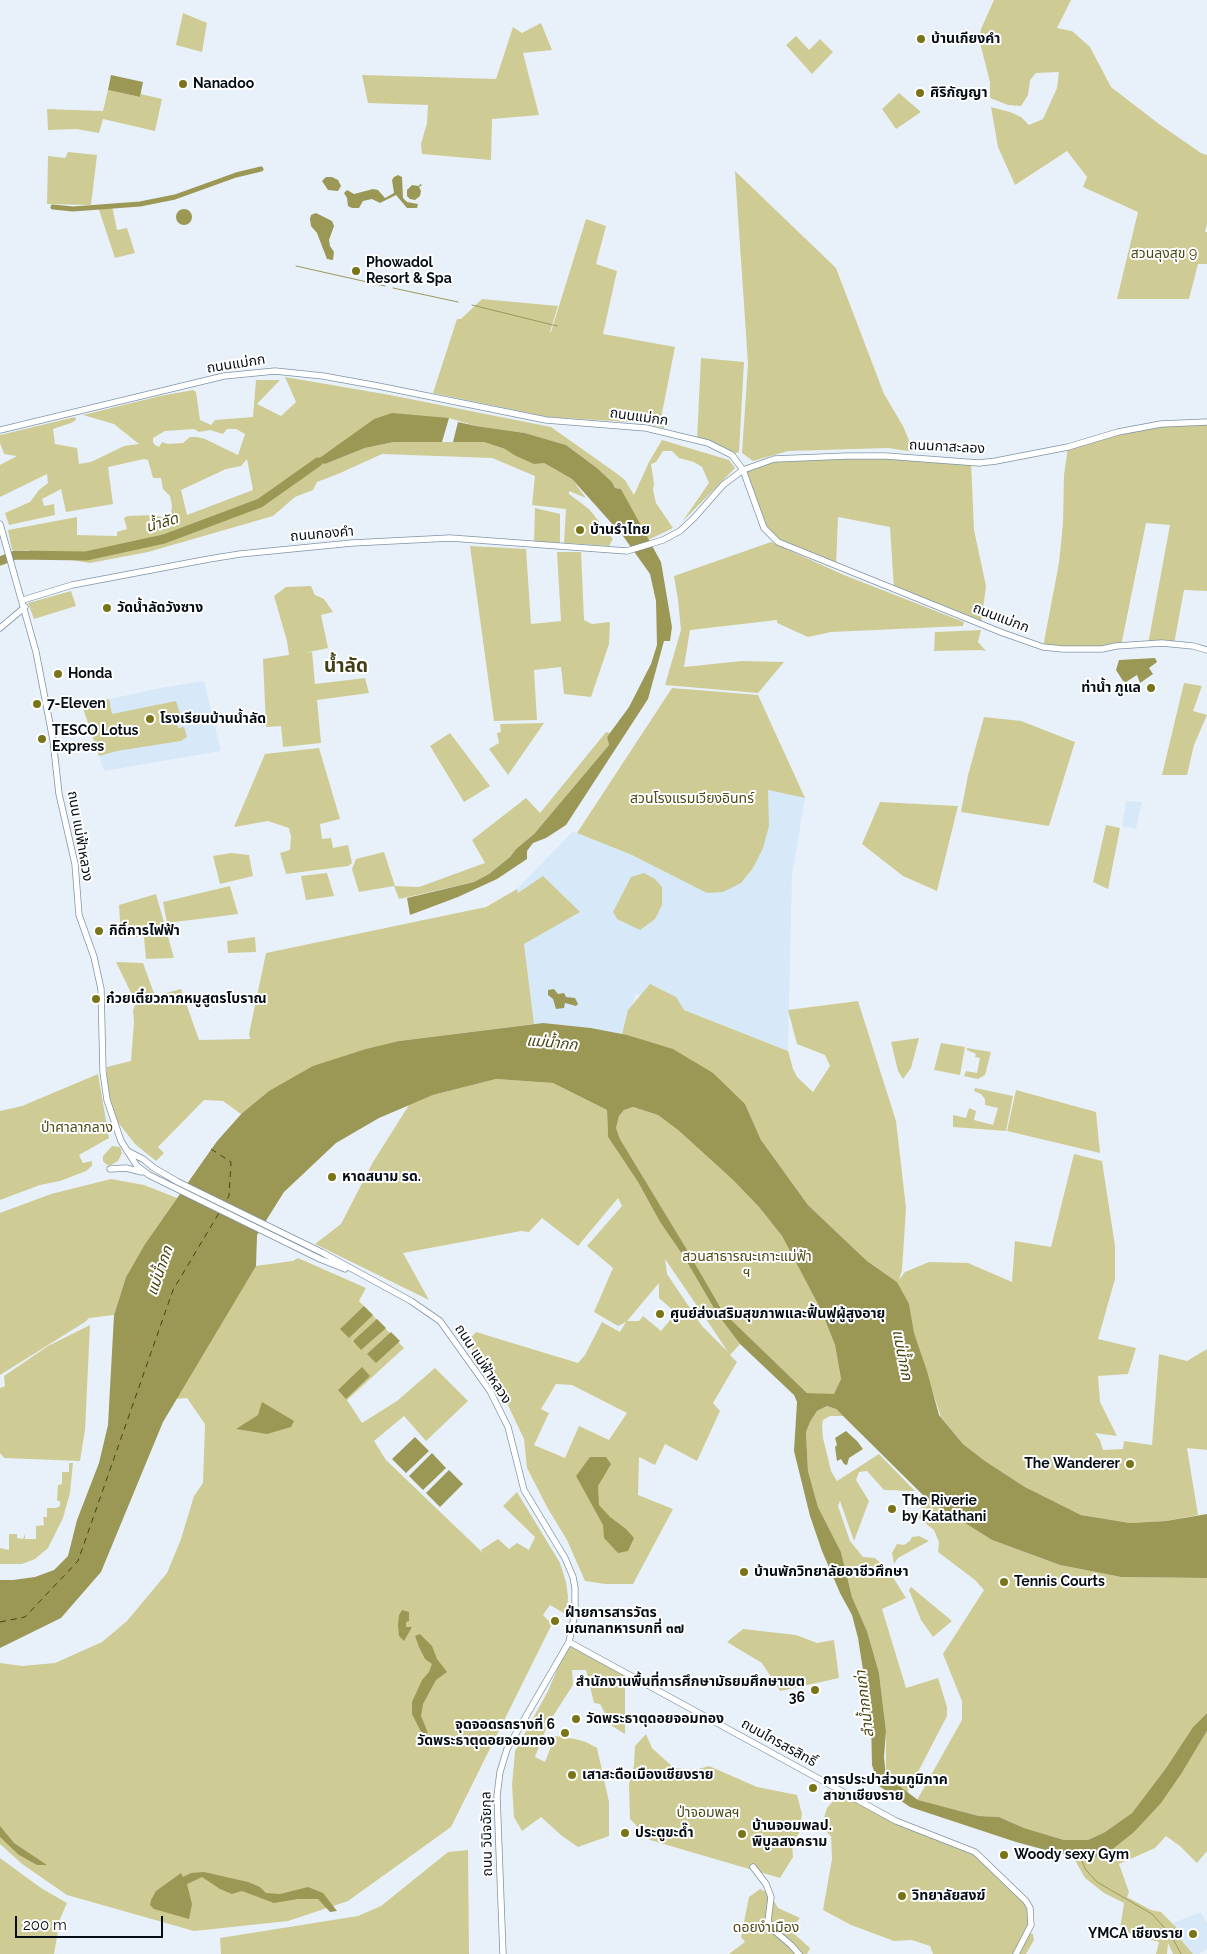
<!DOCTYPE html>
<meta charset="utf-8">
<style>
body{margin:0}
#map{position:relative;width:1207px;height:1954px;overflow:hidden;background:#e8f1fa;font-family:Raleway,sans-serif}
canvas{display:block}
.scale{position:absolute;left:15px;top:1916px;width:148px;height:22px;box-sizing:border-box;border:2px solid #060e15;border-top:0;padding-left:6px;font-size:15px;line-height:18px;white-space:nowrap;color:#060e15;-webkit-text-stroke:4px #fff;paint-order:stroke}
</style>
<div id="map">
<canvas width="1207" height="1954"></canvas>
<div class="scale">200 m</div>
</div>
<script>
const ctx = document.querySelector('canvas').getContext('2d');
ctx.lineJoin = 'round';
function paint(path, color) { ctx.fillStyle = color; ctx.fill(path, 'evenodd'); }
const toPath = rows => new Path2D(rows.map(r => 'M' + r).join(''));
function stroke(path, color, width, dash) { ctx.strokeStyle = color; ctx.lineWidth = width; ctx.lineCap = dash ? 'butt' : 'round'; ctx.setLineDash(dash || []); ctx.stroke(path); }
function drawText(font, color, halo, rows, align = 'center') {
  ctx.font = font + ' Raleway,"Noto Sans Thai",sans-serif'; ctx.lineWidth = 4; ctx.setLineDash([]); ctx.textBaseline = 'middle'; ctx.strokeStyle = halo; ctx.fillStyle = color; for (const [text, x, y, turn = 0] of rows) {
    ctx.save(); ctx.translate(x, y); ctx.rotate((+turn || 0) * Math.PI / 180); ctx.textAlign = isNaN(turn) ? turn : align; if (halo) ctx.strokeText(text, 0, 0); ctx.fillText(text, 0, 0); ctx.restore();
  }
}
paint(toPath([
 [204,681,221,751,104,771,82,705,160,688],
 [768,790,805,798,792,876,788,1051,684,1010,636,994,622,1034,590,1028,543,1023,534,1024,517,889,573,831,632,855],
 [1126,801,1142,802,1136,829,1122,826],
 [1201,1912,1207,1923,1207,1949,1199,1954,1193,1954,1182,1941,1173,1923]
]), '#d7e9f9');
paint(toPath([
 [994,0,1071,0,1057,28,1072,31,1090,47,1111,87,1159,124,1201,153,1207,155,1207,224,1205,232,1207,232,1207,264,1198,264,1189,299,1117,299,1138,212,1083,187,1087,177,1067,151,1015,185,998,147,991,107,1010,112,1021,117,1029,125,1043,119,1057,88,1059,72,1036,73,1030,80,1028,95,1021,106,1008,105,990,98,990,82,979,39,981,29],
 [183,13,207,23,202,52,176,45],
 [541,23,552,50,523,53,539,115,492,119,491,160,422,154,421,144,427,123,428,105,368,103,362,75,496,79,513,27,522,33],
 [796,36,809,50,820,39,833,52,812,74,786,45],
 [108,90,140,97,141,94,162,99,155,131,103,119,99,133,76,129,48,130,47,109,103,111],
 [899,93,921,112,896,129,882,109],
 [68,152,97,155,91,205,47,204,48,156,65,158],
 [735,171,836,268,884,394,903,426,914,452,888,448,788,451,753,461,742,453,748,364],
 [112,206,117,230,127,228,135,253,115,258,98,207],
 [586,219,606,226,596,264,617,271,603,334,675,347,662,413,664,428,645,423,548,417,433,393,457,319,461,319,482,299,558,306,550,332,551,332],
 [701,358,744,362,739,452,732,455,697,439],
 [285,377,390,395,551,427,616,473,625,480,634,495,649,462,662,440,729,460,735,468,682,522,709,483,702,467,694,462,679,458,672,451,663,451,656,462,651,464,654,484,653,490,656,503,673,528,648,540,621,489,615,488,612,482,597,468,566,445,525,433,476,426,449,418,374,419,315,462,325,464,365,448,394,442,484,442,505,449,514,455,544,463,572,479,586,498,569,491,569,494,589,509,613,539,609,546,564,543,566,509,532,505,535,476,492,458,382,454,338,474,317,482,313,490,295,497,273,516,148,552,90,563,60,558,29,558,29,550,12,550,8,530,77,517,77,535,117,536,117,532,127,529,124,518,128,516,155,515,170,520,172,506,170,496,163,489,161,478,153,478,148,460,144,459,108,467,113,504,66,512,61,489,42,499,44,506,54,504,55,515,9,525,5,513,30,502,39,490,48,483,47,474,0,497,0,465,17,456,4,454,0,443,0,435,75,417,76,420,71,423,53,429,55,444,77,448,79,464,91,462,124,446,139,444,114,424,83,415,160,396,193,390,196,392,200,420,211,425,215,420,253,417,256,380,280,380,257,404,281,416,296,402],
 [194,429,199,432,210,430,223,434,227,429,236,429,245,434,238,455,205,439,197,437,190,437,183,443,168,444,162,442,159,447,155,445,153,442,153,438,165,431],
 [247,459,253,490,187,515,181,490,226,469,241,466],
 [1207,421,1207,591,1184,590,1174,644,1148,644,1170,525,1146,523,1121,646,1043,647,1059,563,1063,523,1064,475,1068,447,1118,432],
 [847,456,971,462,974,530,986,586,981,624,894,590,890,527,838,517,836,567,783,545,763,525,743,470,774,459],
 [535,508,560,514,560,543,534,542],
 [771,542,844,575,964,622,963,626,831,632,808,637,777,623,777,620,690,630,684,667,742,661,784,662,758,693,665,685,681,630,678,600,674,576],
 [470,546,526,549,531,624,561,621,557,552,581,552,584,620,592,624,610,622,609,644,591,697,564,694,561,667,534,670,537,720,494,721],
 [311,586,315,595,324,599,333,612,321,615,328,648,304,653,312,652,315,684,365,678,369,693,317,700,321,743,283,747,281,726,266,727,263,659,289,655,287,641,274,596,286,587],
 [71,591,76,606,34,619,28,603],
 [981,630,978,642,986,651,981,650,934,651,935,632],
 [1184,683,1202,686,1193,711,1207,715,1194,745,1187,775,1162,775],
 [672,688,758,695,805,798,768,790,769,826,763,848,753,868,741,883,723,892,707,893,632,855,577,833],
 [109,699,112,714,176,701,181,717,176,718,178,728,184,727,187,737,181,741,117,751,99,756,82,705],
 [984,717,1021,721,1075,742,1049,826,961,812,968,775],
 [544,723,508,775,489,749,499,743,497,733,501,732,500,724],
 [606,732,610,733,607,737,609,745,534,834,516,849,510,857,489,874,474,882,399,899,394,886,359,892,352,869,356,859,384,852,395,886,419,887,485,863,472,840,526,798,540,813],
 [450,733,490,786,464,802,430,746],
 [319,748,340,819,320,824,322,839,331,838,333,848,348,845,352,863,348,866,286,874,280,853,290,850,291,837,289,828,268,821,234,827,265,754],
 [880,802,958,806,937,891,903,876,862,844],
 [1106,825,1120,828,1108,889,1093,882],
 [231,853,249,855,253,876,220,884,213,856],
 [327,873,334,896,306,900,301,876],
 [644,873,655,879,662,887,662,905,655,919,640,930,617,919,613,912,631,877],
 [543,876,580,912,524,944,534,1024,399,1041,269,1091,241,1114,223,1101,204,1100,158,1147,164,1153,156,1161,135,1144,117,1121,107,1088,107,1067,131,1061,134,1022,133,1010,136,1003,116,962,143,963,155,996,181,989,199,1040,250,1039,249,1034,266,953,486,907,517,889,518,893],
 [230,886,238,914,167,923,163,902],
 [156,894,174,958,146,959,144,937,121,937,119,905],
 [255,937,256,952,228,953,227,941],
 [650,984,676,997,684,1010,788,1051,793,1069,797,1077,813,1092,830,1066,825,1055,797,1044,788,1010,858,1001,896,1121,906,1208,902,1270,899,1280,905,1272,929,1262,968,1263,1012,1282,1015,1241,1051,1247,1074,1154,1102,1161,1115,1246,1115,1279,1098,1339,1136,1348,1128,1374,1098,1376,1100,1402,1117,1436,1095,1433,1100,1440,1103,1450,1123,1449,1124,1441,1152,1445,1159,1354,1187,1361,1207,1349,1207,1450,1187,1448,1198,1515,1166,1521,1130,1523,1081,1515,1025,1487,985,1461,963,1444,941,1417,897,1282,867,1261,808,1205,761,1140,745,1104,622,1034,628,1010],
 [919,1038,911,1068,903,1079,898,1071,891,1042],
 [941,1043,965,1047,960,1075,934,1070],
 [967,1048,991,1052,985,1075,978,1079,964,1076,966,1071,977,1073,980,1058,975,1057,976,1054,967,1050],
 [98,1074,109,1138,79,1155,83,1163,92,1161,92,1166,86,1171,60,1181,40,1185,0,1200,0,1111,22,1106],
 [496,1079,553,1083,607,1110,608,1137,638,1182,660,1222,684,1257,718,1315,740,1344,730,1355,737,1362,713,1403,720,1411,697,1461,665,1444,655,1465,639,1457,638,1495,673,1509,633,1584,605,1584,585,1581,567,1540,547,1507,527,1468,524,1439,504,1397,467,1342,476,1332,578,1363,585,1355,602,1322,620,1332,626,1322,618,1326,594,1312,613,1268,587,1246,622,1206,618,1198,578,1246,542,1218,529,1232,521,1231,403,1253,429,1300,315,1244,341,1224,373,1162,409,1105,433,1095],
 [665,1259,706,1319,728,1352,702,1326,667,1274],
 [659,1283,659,1298,676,1313,661,1331,643,1316,639,1321,627,1321],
 [556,1384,572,1385,627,1413,609,1440,579,1426,565,1458,534,1445,549,1413,541,1409],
 [975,1088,1013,1096,1006,1131,953,1127,953,1115,966,1118,969,1108,976,1111,974,1120,993,1125,998,1108,985,1105,985,1099,981,1094,974,1091],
 [1016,1090,1096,1112,1100,1153,1007,1131],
 [633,1107,658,1115,678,1130,732,1179,759,1207,782,1236,821,1310,835,1345,841,1379,834,1395,807,1393,723,1312,686,1248,620,1139,616,1128,619,1116,624,1110],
 [112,1146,120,1147,122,1153,118,1161,111,1165,107,1165,103,1161,103,1156],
 [111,1179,144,1185,177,1198,145,1244,126,1277,114,1315,89,1318,85,1322,0,1375,0,1213,51,1194],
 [269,1215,257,1235,255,1266,293,1261,298,1258,366,1288,359,1301,404,1348,347,1400,362,1423,397,1401,435,1368,468,1401,426,1441,404,1416,374,1441,386,1460,484,1554,481,1550,498,1539,509,1549,517,1543,529,1550,535,1537,503,1506,517,1492,560,1563,566,1582,568,1597,567,1615,550,1605,543,1615,552,1624,451,1827,348,1901,288,1921,194,1931,67,1895,22,1864,0,1844,0,1663,22,1666,55,1663,102,1642,127,1621,167,1573,181,1539,194,1496,203,1483,205,1424,187,1398,176,1399,191,1367,207,1306],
 [90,1325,85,1430,80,1461,4,1458,0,1453,0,1388,5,1386,4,1376,48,1346],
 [827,1406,836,1409,843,1416,830,1416,823,1420,822,1426,823,1438,831,1471,837,1481,879,1454,915,1491,884,1490,867,1471,859,1472,856,1480,869,1501,854,1541,840,1501,838,1506,850,1541,863,1557,875,1558,889,1571,906,1598,882,1609,906,1688,938,1678,947,1707,947,1716,907,1793,886,1776,886,1731,879,1673,867,1631,852,1597,841,1552,818,1507,808,1471,806,1432,810,1422,817,1411],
 [69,1463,73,1463,70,1493,63,1518,48,1548,35,1559,22,1564,0,1564,0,1548,9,1550,9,1534,17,1534,17,1538,23,1539,25,1534,25,1539,36,1539,36,1526,44,1525,43,1517,47,1517,47,1508,56,1508,60,1506,60,1501,57,1501,58,1485,62,1484,62,1472,69,1472],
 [928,1500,992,1540,1060,1565,1121,1577,1207,1578,1207,1713,1193,1727,1166,1768,1132,1813,1105,1832,1088,1840,1064,1840,1024,1828,999,1817,979,1816,917,1800,962,1720,962,1701,943,1654,984,1590,975,1580,938,1552,939,1542,934,1530,919,1518,923,1501],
 [919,1536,929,1541,898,1558,894,1564,892,1553,897,1544,904,1545,910,1541,912,1537],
 [911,1587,952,1621,933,1637,921,1620,909,1590],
 [743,1629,796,1635,817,1643,834,1640,839,1678,780,1691,762,1663,727,1642],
 [569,1642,625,1673,625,1734,612,1726,600,1704,594,1703,586,1670,572,1670,573,1685,548,1724,535,1757,545,1762,555,1736,575,1739,586,1742,597,1748,609,1802,609,1836,578,1847,562,1836,541,1817,522,1831,514,1817,512,1785,515,1751,548,1691],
 [1207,1731,1207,1851,1197,1863,1180,1846,1166,1836,1155,1848,1119,1864,1129,1892,1127,1897,1151,1910,1161,1912,1176,1927,1182,1941,1193,1954,1173,1954,1168,1943,1167,1954,1156,1954,1159,1942,1136,1936,1120,1929,1124,1903,1104,1893,1085,1878,1072,1855,1089,1859,1183,1771],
 [646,1734,652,1748,674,1768,695,1770,709,1766,757,1787,797,1795,802,1814,799,1833,792,1844,793,1857,780,1878,650,1840,630,1819,629,1784,634,1765,635,1746],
 [841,1792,896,1821,975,1852,1026,1901,1032,1914,1027,1933,1033,1934,1034,1940,1026,1954,933,1954,930,1946,912,1940,894,1941,851,1925,823,1910,832,1859,831,1836,821,1827,827,1808],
 [468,1850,469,1954,221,1954,220,1938,358,1916,381,1906,448,1852],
 [0,1858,41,1888,67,1903,60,1919,54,1954,0,1954],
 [760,1889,770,1894,778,1908,800,1918,790,1930,810,1948,807,1954,729,1954,745,1942,741,1937,749,1897]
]), '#cecc94');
paint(toPath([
 [111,75,143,82,140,97,108,90],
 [398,175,402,177,403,198,407,202,418,204,417,208,407,208,396,195,380,203,372,199,363,201,359,208,352,208,348,206,347,198,344,193,347,190,354,194,373,189,378,190,385,198,394,193,392,180,394,177],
 [326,177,332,177,338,180,341,186,338,191,328,190,322,181],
 [420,184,422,185,419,187,421,191,420,196,415,200,410,199,407,196,407,190,412,185,419,186],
 '176 217a8 8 0 1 1 16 0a8 8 0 1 1-16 0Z',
 [316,213,332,221,334,226,329,240,330,246,334,252,333,260,327,259,317,233,311,226,310,219,311,215],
 [392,413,449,418,442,442,394,442,365,448,325,464,314,462,374,419],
 [458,422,476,426,525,433,566,445,597,468,612,482,615,488,621,489,661,562,672,627,670,641,664,641,648,699,566,825,546,838,533,843,527,851,527,859,497,879,458,897,410,915,407,898,474,882,489,874,510,857,516,849,534,834,609,745,607,737,629,707,651,664,657,645,656,601,650,574,623,536,572,479,544,463,534,464,514,455,505,449,484,442,453,442],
 [1155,658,1157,662,1149,668,1153,674,1140,683,1137,675,1126,682,1123,681,1116,670,1119,660],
 [554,989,558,994,564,993,566,997,575,998,578,1004,576,1006,565,1003,564,1008,556,1009,553,999,548,995,548,990],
 [543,1023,591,1028,627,1035,673,1049,713,1073,745,1104,761,1140,808,1205,867,1261,897,1282,909,1304,914,1333,927,1371,939,1415,963,1444,985,1461,1025,1487,1081,1515,1130,1523,1166,1521,1207,1514,1207,1578,1121,1577,1060,1565,992,1540,928,1500,836,1409,827,1406,817,1411,810,1422,806,1432,808,1471,818,1507,841,1552,852,1597,867,1631,879,1673,886,1731,884,1757,886,1776,918,1800,979,1816,999,1817,1024,1828,1064,1840,1088,1840,1105,1832,1132,1813,1166,1768,1193,1727,1207,1713,1207,1731,1183,1771,1161,1803,1134,1832,1109,1852,1089,1859,1053,1852,1016,1842,910,1807,879,1786,872,1765,871,1721,858,1638,852,1615,840,1593,822,1551,810,1516,794,1451,797,1402,794,1395,740,1344,718,1315,684,1257,660,1222,638,1182,608,1137,607,1110,553,1083,496,1079,433,1095,379,1118,336,1143,284,1192,257,1235,256,1266,163,1422,101,1572,61,1618,0,1648,0,1580,13,1580,35,1577,54,1570,68,1556,77,1520,99,1463,108,1425,114,1315,126,1277,145,1244,217,1141,241,1114,269,1091,313,1066,366,1049,399,1041],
 [633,1107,658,1115,678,1130,732,1179,759,1207,782,1236,821,1310,835,1345,841,1379,834,1394,807,1393,723,1312,686,1248,620,1139,616,1128,619,1116,624,1110],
 [364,1306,373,1315,349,1338,340,1329],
 [377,1319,386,1328,361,1350,353,1341],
 [391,1332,400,1341,376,1363,367,1354],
 [362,1367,370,1376,346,1399,338,1390],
 [262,1402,294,1421,291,1427,267,1434,236,1429,258,1415],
 [846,1431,857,1441,863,1449,849,1458,847,1465,844,1464,841,1459,837,1461,835,1447,837,1445,835,1438],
 [415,1437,429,1451,406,1473,392,1459],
 [432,1453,446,1468,423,1490,409,1476],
 [590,1457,606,1457,611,1464,598,1486,599,1505,610,1517,626,1529,634,1538,628,1551,618,1553,604,1538,603,1525,576,1476],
 [449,1470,463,1484,440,1507,426,1493],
 [402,1610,409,1612,409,1621,406,1622,406,1627,412,1627,404,1641,399,1636,398,1625,399,1615],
 [420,1634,432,1646,437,1659,447,1672,436,1680,423,1704,421,1716,428,1733,422,1734,412,1714,412,1702,422,1680,429,1672,432,1664,425,1659,419,1647,415,1636],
 [0,1826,14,1843,47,1865,37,1865,19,1855,0,1837],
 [204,1872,248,1882,260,1887,266,1893,280,1894,308,1887,323,1893,337,1911,330,1912,318,1899,298,1899,274,1903,242,1891,232,1894,220,1889,202,1877,187,1884,192,1904,189,1919,154,1909,150,1905,151,1900,156,1891,181,1873,183,1877,191,1873]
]), '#9b9856');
paint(toPath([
 [239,1113,241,1114,217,1141,188,1181,186,1180,215,1139]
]), '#e8f1fa');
stroke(toPath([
 [296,266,385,286],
 [393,288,458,302],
 [472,305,557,326],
 [1080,1857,1086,1870,1097,1882,1152,1914,1171,1935,1181,1954]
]), '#9b9856', 1);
stroke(toPath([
 [53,207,73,209,140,204,175,197,236,175,261,169]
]), '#9b9856', 5);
stroke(toPath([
 [0,561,15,555,86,556,164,539,260,503,318,462]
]), '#9b9856', 9);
stroke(toPath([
 [211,1149,231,1162,229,1196,224,1203],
 [0,1622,25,1617,78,1561,173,1290,219,1213]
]), '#46430e', 1, [6, 5]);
const minor = toPath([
 [0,430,224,376,275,371,323,376,378,386,546,420,646,428,708,443,732,455,743,470,764,528,778,542,1003,633,1043,647,1063,649,1102,649,1116,646,1162,643,1193,646,1207,650],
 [0,524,36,652,53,740,59,794,75,864,79,915,94,957,101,989,103,1072,107,1100,121,1141,137,1166,149,1175,320,1259,345,1269],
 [23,600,72,585,209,559,240,554,352,543,450,538,627,551,663,540,680,531,694,518,723,485,743,470,774,459,847,456,886,456,979,463,996,461,1068,447,1118,432,1161,424,1207,422],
 [0,628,25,607],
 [127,1151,143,1159,154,1168,178,1182,323,1253,411,1301,440,1321,490,1391,508,1427,524,1490,565,1558,573,1577,575,1588,575,1613,569,1642,507,1749,500,1772,497,1796,503,1954],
 [110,1169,126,1168,142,1172],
 [569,1642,896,1821,975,1852,1026,1901,1030,1908,1031,1925,1016,1954],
 [753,1867,766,1884,771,1897,768,1921,770,1927,791,1945,799,1954]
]);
stroke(minor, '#7e94a8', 7);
stroke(minor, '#fff', 5.5);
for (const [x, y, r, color] of [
 [921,39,5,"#797418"],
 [183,84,5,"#797418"],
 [920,93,5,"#797418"],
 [356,271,5,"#797418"],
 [580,530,5,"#797418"],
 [107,608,5,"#797418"],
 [58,674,5,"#797418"],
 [1151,688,5,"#797418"],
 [37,704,5,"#797418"],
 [150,719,5,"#797418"],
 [42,739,5,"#797418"],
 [99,931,5,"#797418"],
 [96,999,5,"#797418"],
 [332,1177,5,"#797418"],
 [660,1314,5,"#797418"],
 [1130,1464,5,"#797418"],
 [892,1509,5,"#797418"],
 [744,1572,5,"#797418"],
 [1004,1582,5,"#797418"],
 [555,1621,5,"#797418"],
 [815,1690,5,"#797418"],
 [576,1719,5,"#797418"],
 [565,1733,5,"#797418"],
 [572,1775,5,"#797418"],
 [813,1788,5,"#797418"],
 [625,1833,5,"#797418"],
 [742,1834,5,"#797418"],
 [1004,1855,5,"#797418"],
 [902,1896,5,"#797418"],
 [1193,1934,5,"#797418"]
]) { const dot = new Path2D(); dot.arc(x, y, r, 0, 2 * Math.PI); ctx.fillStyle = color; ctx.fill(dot); stroke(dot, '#fff', 2); }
drawText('bold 14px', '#060e15', '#fff', [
 ["บ้านเกียงคำ",931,39],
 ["Nanadoo",193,84],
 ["ศิริกัญญา",930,93],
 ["Phowadol",366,263],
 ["Resort & Spa",366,279],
 ["บ้านรำไทย",590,530],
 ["วัดน้ำลัดวังซาง",117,608],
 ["Honda",68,674],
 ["ท่าน้ำ ภูแล",1141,688,"right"],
 ["7-Eleven",47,704],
 ["โรงเรียนบ้านน้ำลัด",160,719],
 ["TESCO Lotus",52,731],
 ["Express",52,747],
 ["กิติ์การไฟฟ้า",109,931],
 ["ก๋วยเตี๋ยวกากหมูสูตรโบราณ",106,999],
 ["หาดสนาม รด.",342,1177],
 ["ศูนย์ส่งเสริมสุขภาพและฟื้นฟูผู้สูงอายุ",670,1314],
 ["The Wanderer",1120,1464,"right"],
 ["The Riverie",902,1501],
 ["by Katathani",902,1517],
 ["บ้านพักวิทยาลัยอาชีวศึกษา",754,1572],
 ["Tennis Courts",1014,1582],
 ["ฝ่ายการสารวัตร",565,1613],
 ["มณฑลทหารบกที่ ๓๗",565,1629],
 ["สำนักงานพื้นที่การศึกษามัธยมศึกษาเขต",805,1682,"right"],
 ["36",805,1698,"right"],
 ["วัดพระธาตุดอยจอมทอง",586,1719],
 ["จุดจอดรถรางที่ 6",555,1725,"right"],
 ["วัดพระธาตุดอยจอมทอง",555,1741,"right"],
 ["เสาสะดือเมืองเชียงราย",582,1775],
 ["การประปาส่วนภูมิภาค",823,1780],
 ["สาขาเชียงราย",823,1796],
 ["บ้านจอมพลป.",752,1826],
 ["พิบูลสงคราม",752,1842],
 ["ประตูขะด๊ำ",635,1833],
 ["Woody sexy Gym",1014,1855],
 ["วิทยาลัยสงฆ์",912,1896],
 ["YMCA เชียงราย",1183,1934,"right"]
], 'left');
drawText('14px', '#4d4a16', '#fff', [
 ["สวนลุงสุข 9",1164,254],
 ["สวนโรงแรมเวียงอินทร์",692,799],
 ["ป่าศาลากลาง",77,1128],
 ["สวนสาธารณะเกาะแม่ฟ้า",747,1257],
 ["ฯ",747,1273],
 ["ป่าจอมพลฯ",708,1813],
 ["ดอยงำเมือง",766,1928]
]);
drawText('14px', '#060e15', '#fff', [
 ["ถนนแม่กก",236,364,-9],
 ["ถนนแม่กก",639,417,8],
 ["ถนนกาสะลอง",947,447,3],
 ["ถนนกองคำ",322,534,-5],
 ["ถนนแม่กก",1001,618,21],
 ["ถนน แม่ฟ้าหลวง",80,836,80],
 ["ถนน แม่ฟ้าหลวง",483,1364,57],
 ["ถนนไกรสรสิทธิ์",779,1743,29],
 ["ถนน วินิจฉัยกุล",487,1834,-91]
]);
drawText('italic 15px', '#46430e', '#fff', [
 ["น้ำลัด",162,523,-17],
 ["แม่น้ำกก",552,1043,5],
 ["แม่น้ำกก",160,1271,-71],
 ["แม่น้ำกก",902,1355,79],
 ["ลำน้ำกกเก่า",865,1704,-97]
]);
drawText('bold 19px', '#403e15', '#fff', [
 ["น้ำลัด",346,666]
]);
</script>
